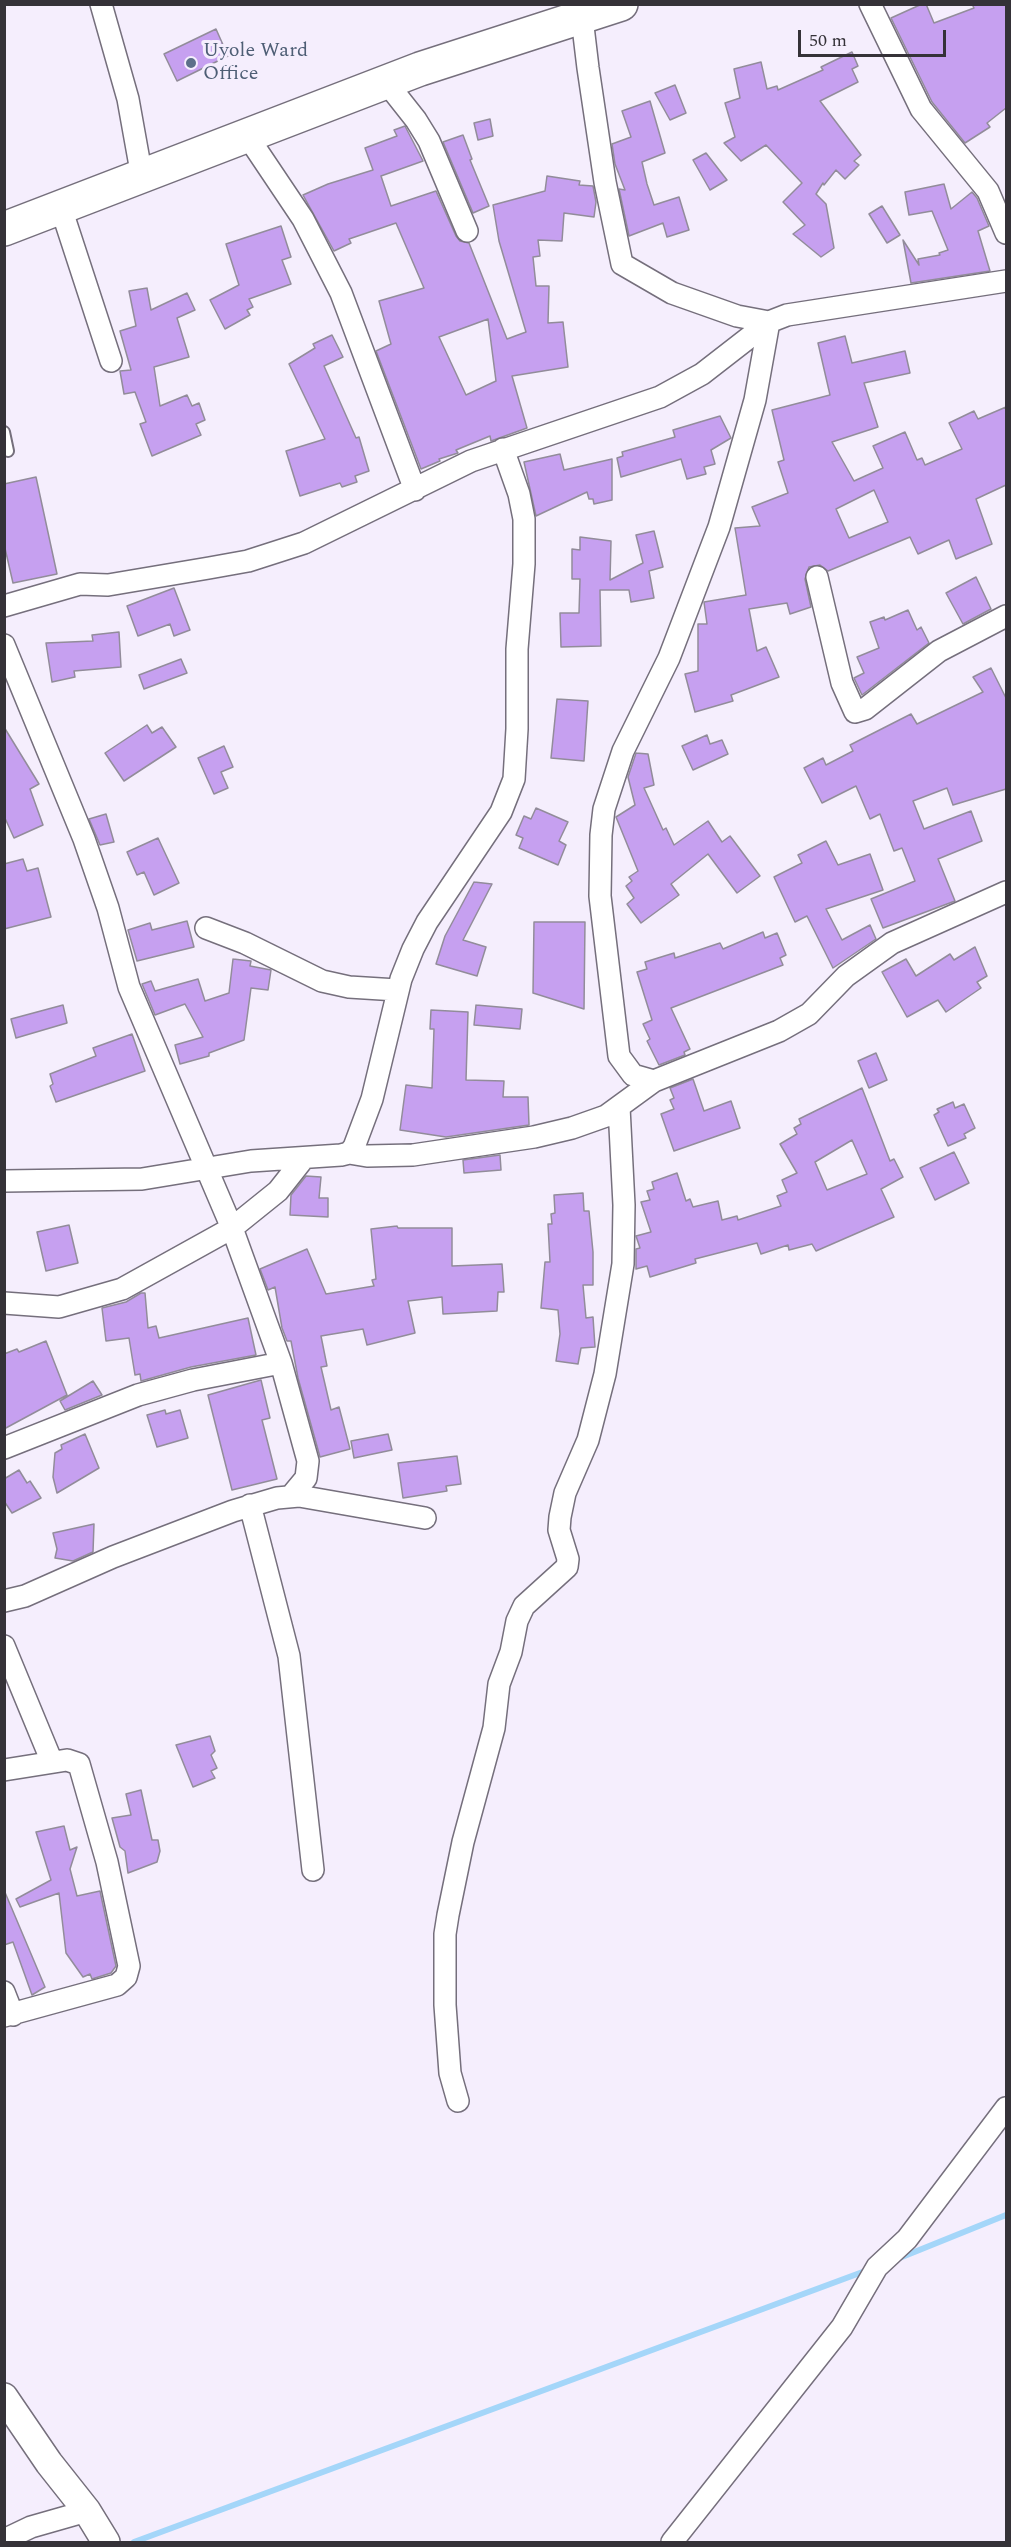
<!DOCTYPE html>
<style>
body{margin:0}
#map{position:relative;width:1011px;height:2547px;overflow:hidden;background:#f5eefd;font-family:Spectral,serif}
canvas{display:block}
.frame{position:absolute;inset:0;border:6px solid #353238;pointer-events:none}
.scale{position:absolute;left:798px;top:30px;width:148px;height:27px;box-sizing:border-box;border:3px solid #353238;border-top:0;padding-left:8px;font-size:18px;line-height:21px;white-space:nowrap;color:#353238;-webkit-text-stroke:4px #f5eefd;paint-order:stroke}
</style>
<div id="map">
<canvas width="1011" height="2547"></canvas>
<div class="frame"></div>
<div class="scale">50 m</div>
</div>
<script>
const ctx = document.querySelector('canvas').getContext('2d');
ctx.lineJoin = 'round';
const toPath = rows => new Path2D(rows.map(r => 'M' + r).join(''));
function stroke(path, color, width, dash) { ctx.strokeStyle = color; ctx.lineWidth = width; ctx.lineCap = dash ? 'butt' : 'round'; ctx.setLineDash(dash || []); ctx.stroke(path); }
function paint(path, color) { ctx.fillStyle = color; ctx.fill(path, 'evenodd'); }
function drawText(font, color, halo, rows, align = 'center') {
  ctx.font = font + ' Spectral,serif'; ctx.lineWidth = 6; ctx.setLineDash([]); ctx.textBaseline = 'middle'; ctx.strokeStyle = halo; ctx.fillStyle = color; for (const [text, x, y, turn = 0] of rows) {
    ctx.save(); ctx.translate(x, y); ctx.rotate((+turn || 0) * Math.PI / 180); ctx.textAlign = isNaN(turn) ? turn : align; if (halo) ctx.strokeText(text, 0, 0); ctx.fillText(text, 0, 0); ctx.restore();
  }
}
stroke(toPath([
 [897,2259,1006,2215],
 [134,2542,868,2270]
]), '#a4d6f9', 6);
const building = toPath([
 [922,4,926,4,934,23,974,8,972,4,1006,4,1006,108,987,123,990,127,965,143,932,102,891,18,922,4],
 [216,29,228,56,177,81,164,54,216,29],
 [852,52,858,66,852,69,858,82,820,101,861,155,854,161,859,165,845,179,836,170,824,185,823,183,816,194,826,204,834,248,821,257,793,234,805,225,783,202,802,183,766,145,741,161,724,143,735,137,725,103,740,98,734,69,761,62,767,89,777,86,778,90,823,70,821,67,852,52],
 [675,85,686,113,670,120,655,93,675,85],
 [650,101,665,153,642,162,647,184,654,205,679,197,689,230,667,237,663,223,629,236,619,189,625,190,615,164,612,144,631,137,622,111,650,101],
 [490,119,493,136,478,140,474,123,490,119],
 [405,126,423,161,381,176,391,206,436,191,456,236,460,241,469,243,507,339,526,332,499,241,493,205,545,191,547,176,580,181,579,185,593,186,596,202,594,217,564,213,562,241,538,240,540,256,533,257,536,286,549,286,548,323,563,322,568,367,512,376,527,428,491,441,490,436,456,450,458,453,439,459,440,461,421,469,376,351,391,344,379,301,424,288,396,223,349,239,351,243,334,251,303,195,328,184,373,170,365,148,397,136,394,130,405,126],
 [488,319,496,381,466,395,439,337,488,319],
 [463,135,472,159,470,160,489,206,473,213,443,142,463,135],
 [706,153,727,180,710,190,693,160,706,153],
 [944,184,951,209,972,192,977,198,989,226,978,231,990,271,911,283,903,240,919,265,918,259,940,255,939,253,948,250,932,211,909,215,905,192,944,184],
 [882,206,900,235,887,243,869,214,882,206],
 [281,226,291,257,282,260,291,284,249,299,253,307,247,310,250,315,225,329,210,300,239,285,226,244,281,226],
 [147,288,151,310,187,293,195,310,177,318,189,357,154,367,160,406,187,395,192,406,199,403,205,420,196,424,201,435,152,456,140,424,146,422,135,392,124,394,120,371,131,370,120,331,136,326,129,291,147,288],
 [332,335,343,357,324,366,356,438,359,437,369,471,355,476,357,482,342,487,340,483,300,496,286,451,325,439,289,364,315,348,313,344,332,335],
 [845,336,852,363,905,351,910,373,864,383,878,427,832,442,854,481,883,468,873,446,905,432,917,460,922,458,925,465,962,449,949,423,974,411,978,419,1006,407,1006,485,976,499,992,544,956,559,949,540,918,554,910,537,828,571,820,565,809,567,805,579,811,607,790,614,787,603,749,609,757,651,766,647,779,677,731,695,733,701,695,712,685,674,698,671,698,624,707,624,704,602,746,595,735,528,760,526,752,507,788,493,778,462,784,460,772,410,830,395,818,343,845,336],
 [874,490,888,522,849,538,836,509,874,490],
 [720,416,731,438,711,450,715,464,704,467,706,474,687,479,681,459,621,477,617,458,623,456,622,452,675,437,673,430,720,416],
 [560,454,564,470,612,459,612,500,594,504,593,499,589,499,587,492,536,516,524,462,560,454],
 [36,477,57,574,13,583,4,544,4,484,36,477],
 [654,531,663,567,649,571,654,598,631,602,629,590,600,590,601,646,561,647,560,613,579,613,580,579,572,579,572,549,580,550,580,537,611,541,610,580,643,563,636,535,654,531],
 [976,577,991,609,963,624,946,593,976,577],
 [174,588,190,630,174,636,170,624,138,636,127,606,174,588],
 [908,610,917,630,921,627,929,643,862,695,854,678,864,673,857,657,879,648,870,622,884,617,885,620,908,610],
 [119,632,121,667,74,671,75,677,52,682,46,643,93,641,92,635,119,632],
 [181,659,187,673,144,689,139,675,181,659],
 [991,668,1006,698,1006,789,953,805,947,788,913,801,924,829,971,811,982,841,938,859,955,901,883,928,871,899,915,881,902,848,894,851,880,814,870,819,856,786,822,803,804,768,823,758,826,765,853,751,850,745,911,714,917,724,983,692,973,677,991,668],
 [557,699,588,701,584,761,551,758,557,699],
 [147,725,152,733,162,727,176,747,124,781,105,753,147,725],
 [4,727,39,784,30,789,43,825,14,838,4,816,4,727],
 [707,735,710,744,722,740,728,754,693,770,682,746,707,735],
 [224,746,233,767,221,772,228,788,214,794,198,758,224,746],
 [636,753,648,754,654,785,644,788,663,830,666,828,674,845,708,821,722,842,730,836,760,876,737,893,708,854,671,884,679,895,641,923,627,904,634,898,626,886,632,881,629,877,638,871,616,817,635,805,628,777,636,753],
 [536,808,568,822,559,841,566,845,558,865,519,848,523,838,516,835,524,816,531,819,536,808],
 [106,814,114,842,100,845,89,819,106,814],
 [158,838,179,883,154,895,144,872,137,875,127,852,158,838],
 [826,841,838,865,870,854,883,890,826,909,842,940,870,925,876,939,833,968,807,916,795,922,774,877,802,863,798,855,826,841],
 [23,859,27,871,38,868,51,917,4,929,4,864,23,859],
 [474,882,492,884,463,940,486,947,477,976,436,964,445,936,474,882],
 [187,921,194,947,137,961,128,930,150,923,152,930,187,921],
 [534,922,585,922,584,1009,533,993,534,922],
 [763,932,765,938,777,933,786,955,780,958,783,965,671,1008,690,1049,684,1052,685,1055,659,1065,647,1041,650,1039,643,1024,652,1020,637,972,647,969,645,962,674,953,675,958,720,943,723,949,763,932],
 [975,947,987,976,977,982,981,988,946,1012,938,1000,907,1017,882,972,906,959,916,976,950,954,954,960,975,947],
 [233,959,251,961,250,966,271,970,268,990,251,988,244,1040,209,1053,209,1056,180,1064,175,1045,203,1037,185,1004,155,1015,142,984,151,981,155,991,198,979,205,1001,229,993,233,959],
 [63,1005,67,1023,16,1038,11,1019,63,1005],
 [476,1005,522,1009,520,1029,474,1025,476,1005],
 [431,1010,468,1012,466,1080,504,1081,503,1097,528,1097,529,1125,446,1137,400,1130,406,1085,432,1088,434,1029,430,1029,431,1010],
 [132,1034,145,1071,56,1102,50,1086,53,1084,50,1074,96,1056,93,1048,132,1034],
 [876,1053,887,1080,869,1088,858,1061,876,1053],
 [693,1079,704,1111,731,1101,740,1128,674,1151,661,1114,674,1109,670,1100,674,1098,670,1088,693,1079],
 [862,1088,890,1161,894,1159,903,1177,881,1189,894,1217,816,1251,812,1244,789,1250,788,1245,761,1254,757,1243,695,1259,696,1263,650,1277,647,1266,636,1269,636,1249,640,1248,636,1236,651,1232,641,1202,650,1200,647,1191,654,1189,652,1182,677,1173,686,1201,690,1199,693,1207,718,1201,722,1220,737,1216,738,1220,781,1206,777,1196,787,1192,782,1180,797,1173,780,1144,797,1134,794,1128,801,1124,799,1119,862,1088],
 [852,1140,867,1174,827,1190,815,1162,852,1140],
 [953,1102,955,1108,964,1104,975,1128,964,1134,966,1138,948,1146,934,1115,939,1112,937,1109,953,1102],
 [954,1152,969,1183,935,1200,920,1168,954,1152],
 [500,1155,501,1170,464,1173,463,1160,500,1155],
 [306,1176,321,1177,319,1198,328,1198,328,1217,290,1215,291,1195,306,1176],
 [583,1193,584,1211,589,1211,593,1252,593,1285,583,1285,586,1318,593,1317,595,1347,581,1348,578,1364,556,1361,560,1334,558,1310,541,1308,545,1262,550,1262,548,1224,552,1224,551,1214,555,1213,554,1195,583,1193],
 [69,1225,78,1263,46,1271,37,1232,69,1225],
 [397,1226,398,1228,452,1228,452,1266,502,1264,504,1292,498,1292,497,1311,443,1314,442,1297,408,1301,415,1333,367,1345,363,1329,321,1336,327,1366,321,1367,331,1410,339,1407,350,1449,320,1457,298,1378,291,1341,287,1341,282,1328,275,1287,268,1290,260,1269,307,1249,326,1294,374,1286,372,1280,376,1279,371,1229,397,1226],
 [141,1293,145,1293,148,1328,156,1326,159,1338,248,1318,256,1355,191,1367,141,1381,140,1374,135,1375,129,1338,106,1341,102,1308,126,1302,141,1293],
 [46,1341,67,1395,4,1429,4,1354,17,1349,19,1352,46,1341],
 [261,1380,270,1418,262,1420,277,1479,232,1490,208,1395,261,1380],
 [93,1381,102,1395,65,1410,60,1401,93,1381],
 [165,1410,166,1414,180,1410,188,1438,157,1447,147,1415,165,1410],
 [85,1434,99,1468,57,1493,53,1477,55,1453,62,1449,61,1445,85,1434],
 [388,1434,392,1450,354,1458,351,1441,388,1434],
 [457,1456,461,1484,446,1486,447,1491,403,1498,398,1463,457,1456],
 [19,1470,27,1483,30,1481,41,1498,12,1513,4,1501,4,1479,19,1470],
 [94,1524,93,1552,73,1561,55,1558,57,1549,53,1533,94,1524],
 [210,1736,215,1751,211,1755,217,1768,211,1771,215,1778,193,1787,176,1745,210,1736],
 [141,1790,152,1840,158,1840,160,1851,157,1862,128,1873,125,1851,120,1847,112,1818,131,1815,126,1794,141,1790],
 [64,1826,70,1850,77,1847,70,1869,77,1896,100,1891,116,1966,111,1973,92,1979,90,1974,83,1977,66,1953,59,1893,20,1907,16,1899,51,1880,36,1832,64,1826],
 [4,1890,45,1987,32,1995,13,1942,4,1945,4,1890]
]);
paint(building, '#c6a0f0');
stroke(building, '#928c9a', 1.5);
const service = toPath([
 [4,432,8,451]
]);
const minor = toPath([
 [101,4,128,99,142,177],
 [870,4,921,109,988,191,1006,233],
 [587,5,582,18,588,68,605,182,622,264,672,293,737,316,769,322,755,400,719,527,669,658,623,751,604,809,601,835,600,896,619,1056,633,1075,654,1081,779,1031,809,1014,846,976,892,943,1006,892],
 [386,82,416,120,429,141,467,231],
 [248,137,303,219,341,293,415,490],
 [61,208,111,361],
 [817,577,842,683,855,712,865,709,939,651,1006,616],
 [4,606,80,584,108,585,209,568,248,561,304,543,471,461,660,397,702,374,769,322,787,315,1006,281],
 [4,645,84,839,108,908,129,987,232,1228,281,1363,308,1461,306,1478,291,1496],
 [206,928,245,943,322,981,349,987,397,990],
 [349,1153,367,1156,413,1155,534,1137,572,1128,606,1116,654,1081],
 [4,1181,142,1179,251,1161,341,1155,349,1153,354,1147,372,1099,401,979,413,949,427,922,501,812,514,779,517,729,517,649,524,564,524,519,519,494,503,449],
 [4,1303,59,1307,122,1289,232,1228,278,1191,304,1158],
 [4,1448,138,1395,193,1380,281,1363],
 [250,1505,289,1656,313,1870],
 [4,1601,25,1596,113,1557,233,1511,277,1498,299,1496,425,1518],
 [4,1646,52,1762],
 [4,1770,67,1760,79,1764,107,1862,129,1966,126,1977,117,1985,4,2016],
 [4,1992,13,2015],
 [458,2101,450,2073,445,2005,445,1934,448,1915,463,1842,494,1728,499,1684,511,1652,517,1621,524,1606,567,1567,568,1559,559,1530,560,1517,565,1493,588,1440,605,1374,623,1264,624,1205,619,1107],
 [4,2542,10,2537,31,2527,87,2511],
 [672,2542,842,2327,877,2267,907,2239,1006,2108]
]);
const tertiary = toPath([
 [4,2397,49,2463,87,2511,106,2542]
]);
const trunk = toPath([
 [4,229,420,69,621,4]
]);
stroke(service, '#756f7c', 14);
stroke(minor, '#756f7c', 24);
stroke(tertiary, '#756f7c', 30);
stroke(trunk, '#756f7c', 36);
stroke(service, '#fff', 10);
stroke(minor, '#fff', 21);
stroke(tertiary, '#fff', 27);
stroke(trunk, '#fff', 33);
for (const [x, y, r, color] of [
 [191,63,6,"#5c6f8a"]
]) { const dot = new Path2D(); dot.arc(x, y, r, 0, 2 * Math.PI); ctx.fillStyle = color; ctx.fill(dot); stroke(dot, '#f5eefd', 2); }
drawText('20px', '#4e5e75', '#f5eefd', [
 ["Uyole Ward",203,52],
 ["Office",203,75]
], 'left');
</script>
